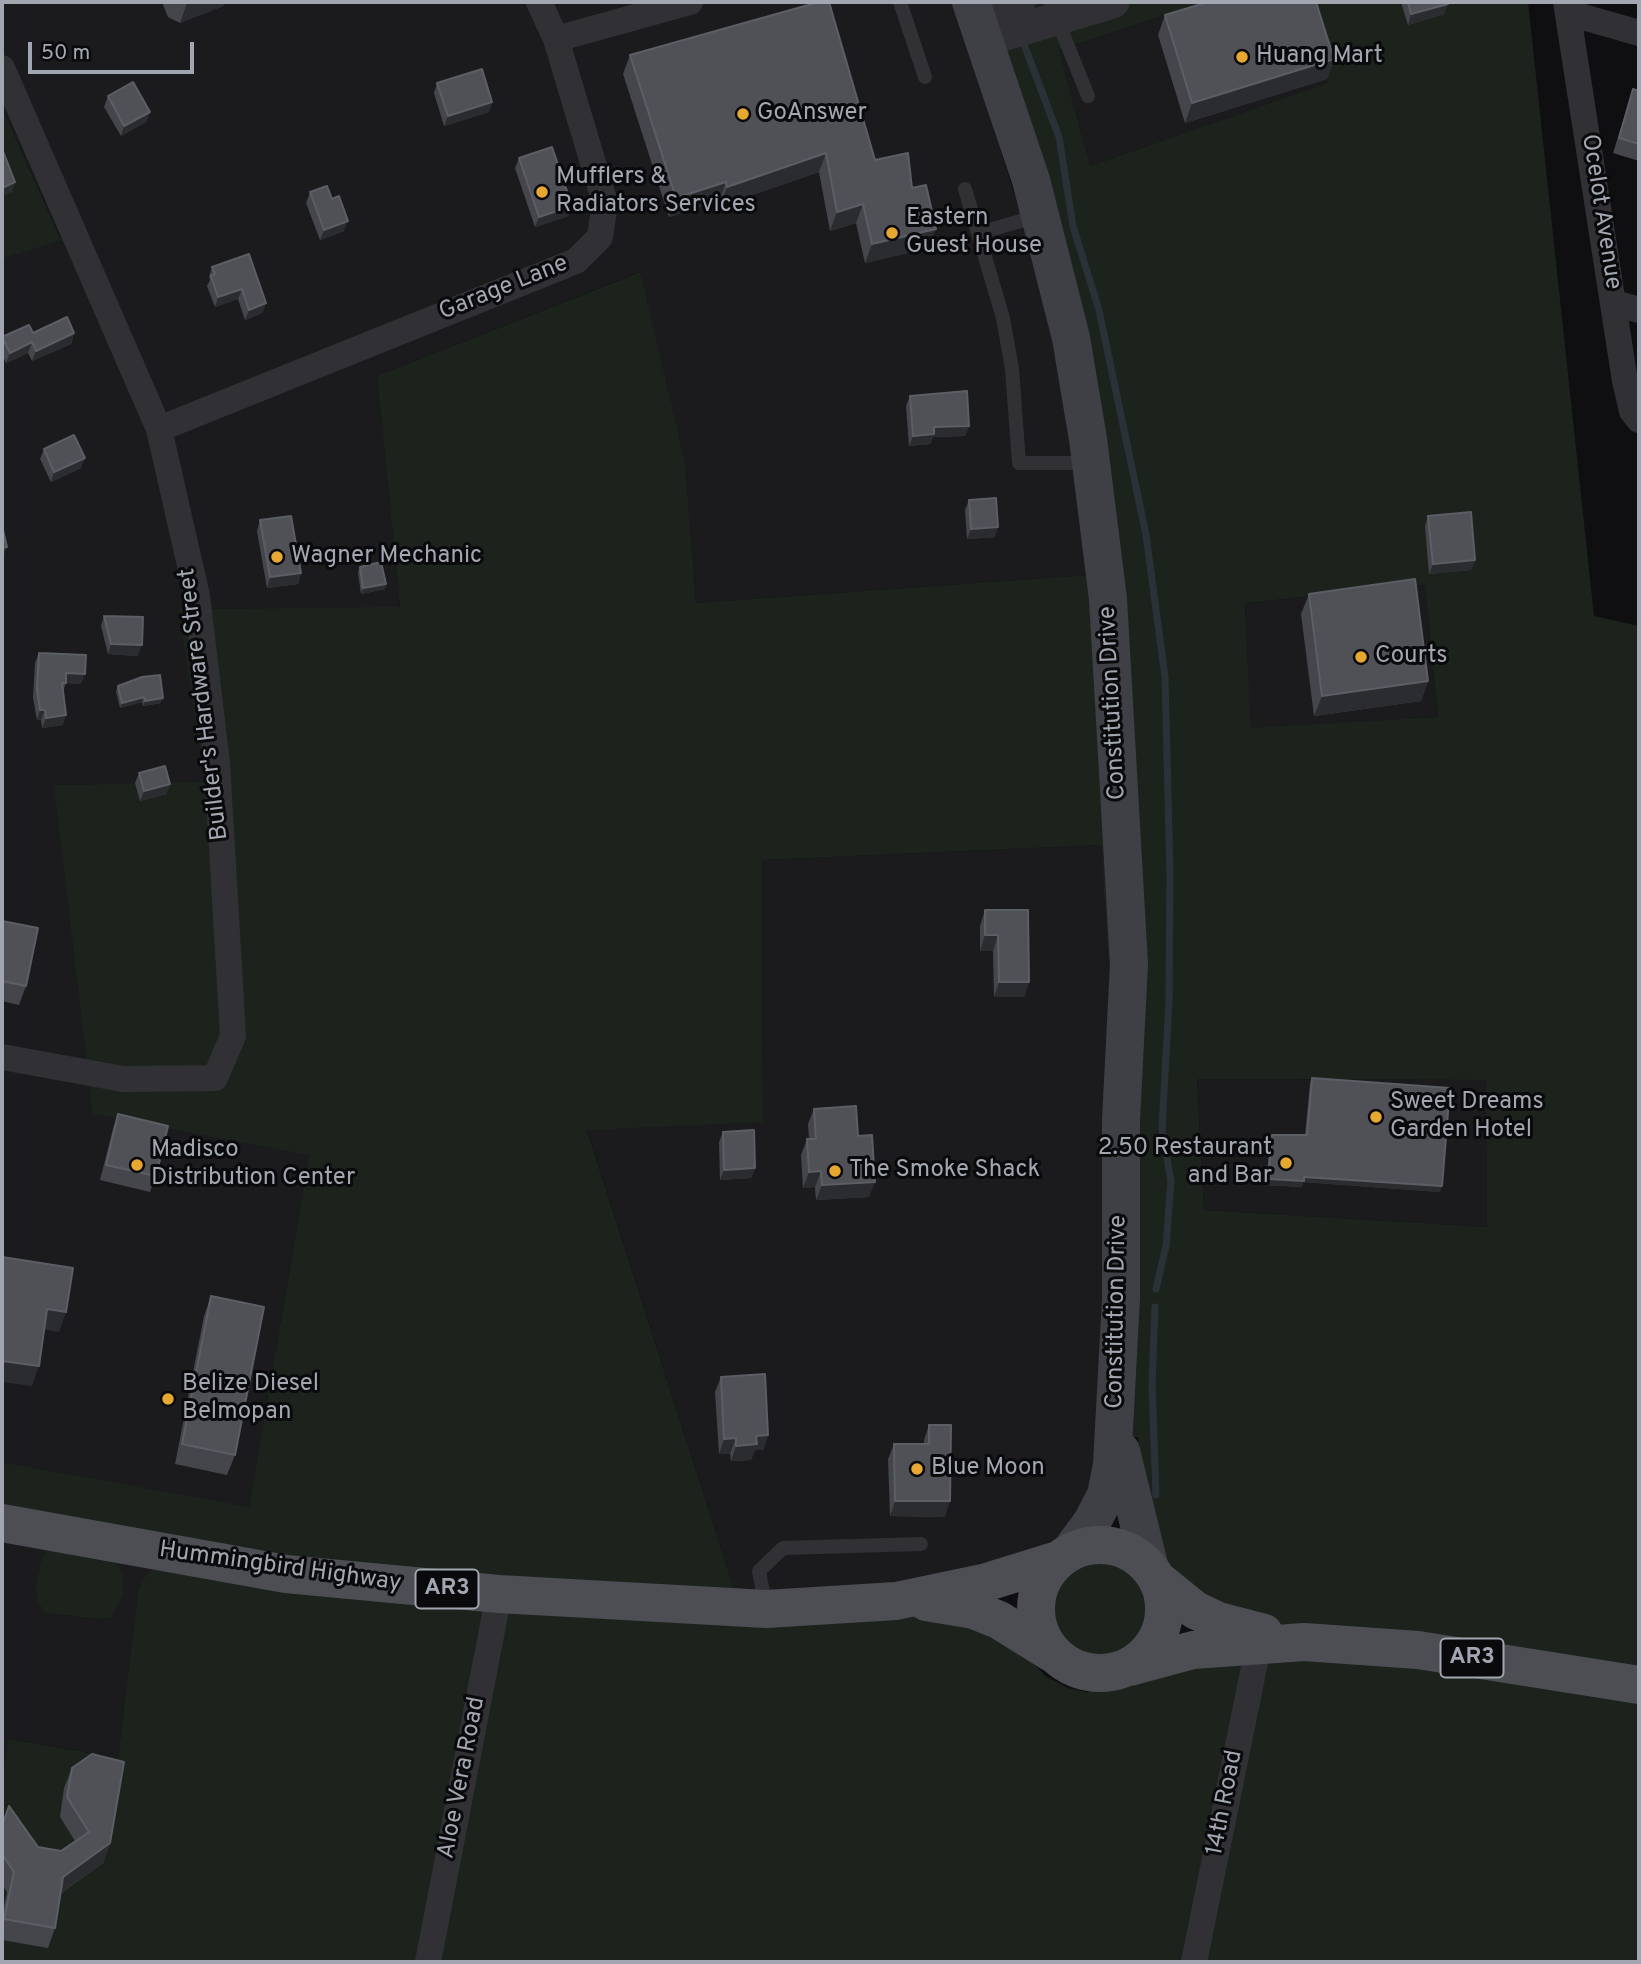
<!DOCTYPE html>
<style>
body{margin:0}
#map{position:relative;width:1641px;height:1964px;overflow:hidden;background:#0f0f11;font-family:Overpass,sans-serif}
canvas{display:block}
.frame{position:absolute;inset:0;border:4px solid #a1a6b1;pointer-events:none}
.scale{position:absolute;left:28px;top:42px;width:166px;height:32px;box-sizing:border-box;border:4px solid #a1a6b1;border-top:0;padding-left:9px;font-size:21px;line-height:24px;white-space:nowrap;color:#a1a6b1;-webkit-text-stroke:5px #0a0a0c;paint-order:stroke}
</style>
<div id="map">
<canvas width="1641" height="1964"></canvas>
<div class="frame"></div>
<div class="scale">50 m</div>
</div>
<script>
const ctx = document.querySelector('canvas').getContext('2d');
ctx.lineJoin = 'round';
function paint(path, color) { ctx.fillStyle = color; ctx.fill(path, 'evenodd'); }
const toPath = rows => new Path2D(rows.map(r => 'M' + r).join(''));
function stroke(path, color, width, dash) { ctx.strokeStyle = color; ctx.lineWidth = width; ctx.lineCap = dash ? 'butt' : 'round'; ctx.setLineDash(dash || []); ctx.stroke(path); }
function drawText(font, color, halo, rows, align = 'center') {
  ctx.font = font + ' Overpass,sans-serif'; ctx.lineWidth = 6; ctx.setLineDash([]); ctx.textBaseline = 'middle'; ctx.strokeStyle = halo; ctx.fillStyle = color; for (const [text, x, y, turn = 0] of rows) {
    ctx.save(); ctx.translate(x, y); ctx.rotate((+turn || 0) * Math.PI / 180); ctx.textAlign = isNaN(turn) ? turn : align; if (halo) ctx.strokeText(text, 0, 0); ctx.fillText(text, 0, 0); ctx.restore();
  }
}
paint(toPath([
 [2,2,955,2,1040,277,1072,441,1089,575,696,603,685,461,639,272,377,376,400,608,180,609,204,783,55,785,94,1114,309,1154,249,1508,2,1462,2,259,61,239,2,107],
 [1204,2,1309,2,1329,83,1090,166,1059,50],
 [1425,585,1438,717,1251,729,1245,603],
 [1101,845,1117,1106,1106,1468,1068,1531,1046,1544,949,1582,735,1592,587,1129,763,1121,762,860],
 [1197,1079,1486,1080,1487,1227,1204,1210],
 [2,1542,49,1550,37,1601,46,1613,101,1619,109,1560,155,1567,138,1591,118,1758,10,1739,2,1779]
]), '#1b1b1e');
paint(toPath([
 [964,2,1204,2,1059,50,1090,166,1328,83,1309,2,1528,2,1594,616,1639,626,1639,1671,1242,1619,1213,1610,1163,1561,1140,1477,1138,1437,1106,1437,1117,1106,1101,845,762,860,763,1122,587,1130,735,1592,348,1565,2,1509,2,1462,249,1507,309,1155,93,1114,54,785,204,782,179,609,400,607,377,376,640,272,685,461,696,603,1089,575,1088,439],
 [1425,585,1438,717,1251,728,1245,603],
 [1197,1079,1486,1080,1487,1227,1204,1210],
 [2,107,61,240,2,259],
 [49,1550,109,1560,118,1565,123,1576,123,1596,111,1617,101,1619,45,1613,37,1601,36,1583,42,1559],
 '1051 1609a47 47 0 1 1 94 0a47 47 0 1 1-94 0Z',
 [155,1567,947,1618,1022,1650,1045,1676,1068,1688,1087,1692,1128,1687,1152,1676,1214,1658,1414,1664,1639,1700,1639,1962,2,1962,2,1779,9,1739,118,1758,138,1591,145,1577]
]), '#1c231d');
stroke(toPath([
 [1022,39,1059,137,1073,226,1099,310,1146,535,1165,677,1170,875,1169,1000,1162,1130,1171,1181,1166,1246,1156,1289],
 [1155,1307,1152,1385,1156,1495]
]), '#2a3238', 7);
stroke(toPath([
 [900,2,925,77],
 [1050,2,1088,96],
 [965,189,1003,318,1012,369,1019,463,1090,463],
 [979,233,1038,216],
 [766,1608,759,1571,783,1548,921,1544]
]), '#313135', 14);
stroke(toPath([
 [1566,2,1625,381,1632,411,1639,420],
 [1569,13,1639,33],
 [556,39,690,2],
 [2,68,159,429,197,596,217,763,233,1036,215,1078,123,1079,2,1057],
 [1615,303,1639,310],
 [159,429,576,261,600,237,605,203,556,39,539,2],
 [428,1962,499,1594],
 [1194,1962,1259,1643]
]), '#313135', 26);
stroke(toPath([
 [977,17,1019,2],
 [986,40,1113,2]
]), '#313135', 33);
stroke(toPath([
 [971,2,1031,180,1071,338,1088,439,1108,599,1129,964,1121,1120,1121,1298,1112,1465,1106,1495,1092,1522,1070,1552],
 [1121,1451,1149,1565]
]), '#3f4045', 38);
stroke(toPath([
 [2,1523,286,1574,499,1594,766,1609,896,1601,987,1582,1058,1560],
 '1036 1609a64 64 0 1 1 128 0a64 64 0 1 1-128 0Z',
 [1158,1580,1195,1610,1218,1621,1264,1633],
 [926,1602,974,1610,999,1620,1052,1653],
 [1130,1667,1193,1650,1304,1642,1418,1650,1639,1685]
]), '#4d4e54', 38);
paint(toPath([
 [162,2,225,2,223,6,180,23,168,17],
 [1401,2,1447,2,1444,14,1408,25],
 [1165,15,1334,59,1327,79,1185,123,1158,35],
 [630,55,875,160,912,188,929,248,865,263,856,223,830,231,819,172,720,206,719,201,669,217,623,74],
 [437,83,492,102,489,112,444,126,434,93],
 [1633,89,1639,91,1639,161,1613,153],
 [108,96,150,112,146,122,121,136,104,107],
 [519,158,572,206,568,216,535,227,515,168],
 [310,192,344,231,320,240,306,203],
 [212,267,266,303,262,313,245,320,238,299,215,307,207,286,210,280,209,277],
 [33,333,74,333,71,344,32,361,28,353,6,363,2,354,2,337],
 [910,396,969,426,965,436,933,437,930,444,909,446,906,406],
 [44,449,81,468,51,482,40,459],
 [969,500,995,537,967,539,965,510],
 [1428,516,1475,560,1471,570,1429,574,1425,526],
 [260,520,301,573,298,584,267,588,257,531],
 [360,567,386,584,385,589,361,594,358,572],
 [1309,594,1428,681,1421,701,1314,716,1301,614],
 [104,616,138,656,108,654,101,626],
 [39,653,81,684,66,683,63,691,63,725,42,728,41,720,37,720,33,698,35,663],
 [118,686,161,703,143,706,142,702,120,708,116,691],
 [139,773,170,784,166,794,140,801,135,783],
 [985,910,1029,982,1024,997,994,997,993,951,980,951,980,926],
 [2,921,26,986,19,1005,2,1001],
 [1312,1078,1440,1192,1303,1182,1302,1187,1266,1185,1270,1140,1272,1135,1305,1135,1310,1084],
 [814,1109,858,1136,869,1197,816,1200,815,1187,803,1188,801,1155,807,1139,809,1139,808,1124],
 [118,1114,156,1176,150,1192,100,1180,113,1129],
 [723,1132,755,1168,751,1178,720,1180,719,1142],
 [211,1296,235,1455,227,1475,175,1464,204,1316],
 [721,1377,768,1435,763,1450,755,1450,751,1460,731,1461,730,1454,719,1454,715,1392],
 [929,1425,945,1517,890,1516,888,1459,894,1444,924,1444,924,1440],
 [72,1768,110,1843,103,1863,60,1894,55,1928,48,1948,2,1940,2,1916,7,1892,2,1885,2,1826,38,1847,61,1851,75,1841,60,1817,64,1788]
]), '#45464c');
paint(toPath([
 [190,2,225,2,223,6,180,23,187,3],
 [1448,4,1444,14,1408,25,1411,14],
 [1334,59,1327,79,1185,123,1192,103],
 [492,102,489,112,444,126,448,116],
 [150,112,146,122,121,136,124,126],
 [826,153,819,172,720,206,727,187],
 [15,182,12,192,2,196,2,188],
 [726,182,719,201,669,217,676,198],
 [863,204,856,223,830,231,837,212],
 [572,206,568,216,535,227,539,217],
 [348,221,344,231,320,240,324,230],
 [936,229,929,248,865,263,872,244],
 [242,289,238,299,215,307,218,297],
 [266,303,262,313,245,320,249,310],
 [74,333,71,344,32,361,36,351],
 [32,342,28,353,6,363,10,353],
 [969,426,965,436,933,437,930,444,909,446,913,436,934,427],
 [85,458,81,468,51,482,54,472],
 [998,527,995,537,967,539,971,529],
 [7,547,3,557,2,557,2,548],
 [1475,560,1471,570,1429,574,1433,564],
 [301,573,298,584,267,588,270,577],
 [386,584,385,589,361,594,363,588],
 [111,644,142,645,138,656,108,654],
 [66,673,85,674,81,684,63,683],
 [1428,681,1421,701,1314,716,1322,696],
 [144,697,142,702,120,708,122,703],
 [163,698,161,703,143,706,145,701],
 [40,710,45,710,41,720,37,720],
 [66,715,63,725,42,728,46,718],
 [170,784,166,794,140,801,144,791],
 [985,935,998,935,993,951,980,951],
 [999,982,1029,982,1024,997,994,997],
 [755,1168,751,1178,720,1180,724,1170],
 [821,1171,815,1187,803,1188,809,1172],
 [1304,1177,1442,1186,1440,1192,1303,1182,1302,1187,1266,1185,1268,1179],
 [875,1182,869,1197,816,1200,822,1185],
 [47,1309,66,1312,59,1332,40,1329],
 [2,1361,39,1366,32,1386,2,1382],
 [768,1435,763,1450,755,1450,751,1460,731,1461,736,1446,756,1436],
 [736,1438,730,1454,719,1454,724,1439],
 [895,1501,950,1501,945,1517,890,1516],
 [110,1843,103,1863,55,1897,63,1877]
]), '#2b2c30');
const building = toPath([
 [819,2,829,2,875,160,908,153,912,188,926,185,936,229,872,244,863,204,837,212,826,153,727,187,726,182,676,198,630,55,819,2],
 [1208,2,1316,2,1334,59,1192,103,1165,15,1208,2],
 [1408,2,1447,2,1448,4,1411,14,1408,2],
 [482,69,492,102,448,116,437,83,482,69],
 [133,82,150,112,124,126,108,96,133,82],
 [1633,89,1639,91,1639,144,1619,138,1633,89],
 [552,147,572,206,539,217,519,158,552,147],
 [3,151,15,182,2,188,2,152,3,151],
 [327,186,332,199,339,196,348,221,324,230,310,192,327,186],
 [249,254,266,303,249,310,242,289,218,297,211,276,215,274,212,267,249,254],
 [67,317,74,333,36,351,32,342,10,353,2,337,29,325,33,333,67,317],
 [967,391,969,426,934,427,934,434,913,436,910,396,967,391],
 [74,435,85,458,54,472,44,449,74,435],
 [996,498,998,527,971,529,969,500,996,498],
 [1471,512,1475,560,1433,564,1428,516,1471,512],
 [291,516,301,573,270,577,260,520,291,516],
 [2,526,7,547,2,548,2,526],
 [381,562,386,584,363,588,360,567,381,562],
 [1415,579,1428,681,1322,696,1309,594,1415,579],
 [104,616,143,617,142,645,111,644,104,616],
 [39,653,86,655,85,674,66,673,66,683,62,683,66,715,46,718,45,710,40,710,37,688,39,653],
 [160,675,163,698,145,701,144,697,122,703,118,686,142,677,160,675],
 [165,766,170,784,144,791,139,773,165,766],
 [985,910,1028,910,1029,982,999,982,998,935,985,935,985,910],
 [2,921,38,928,26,986,2,981,2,921],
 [1312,1078,1450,1088,1442,1186,1304,1177,1304,1181,1268,1179,1272,1135,1307,1135,1312,1078],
 [856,1106,858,1136,872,1135,875,1182,822,1185,821,1171,809,1172,807,1139,816,1139,814,1109,856,1106],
 [118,1114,168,1126,156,1176,106,1165,118,1114],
 [754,1130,755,1168,724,1170,723,1132,754,1130],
 [2,1257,73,1268,66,1312,47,1309,39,1366,2,1361,2,1257],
 [211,1296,264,1307,235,1455,182,1444,211,1296],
 [765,1374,768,1435,756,1436,757,1444,736,1446,736,1438,724,1439,721,1377,765,1374],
 [929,1425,951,1425,950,1501,895,1501,894,1444,929,1444,929,1425],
 [92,1754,124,1762,110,1843,63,1877,55,1928,4,1919,14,1872,2,1854,2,1826,9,1806,38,1847,61,1851,89,1832,67,1797,72,1768,92,1754]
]);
paint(building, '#4f5157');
stroke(building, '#5c5e65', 2);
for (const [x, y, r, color] of [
 [1242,57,7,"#e7a831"],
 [743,114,7,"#e7a831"],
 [542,192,7,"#e7a831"],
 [892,233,7,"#e7a831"],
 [277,557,7,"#e7a831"],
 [1361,657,7,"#e7a831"],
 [1376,1117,7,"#e7a831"],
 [1286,1163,7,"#e7a831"],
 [137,1165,7,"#e7a831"],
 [835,1171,7,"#e7a831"],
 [168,1399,7,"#e7a831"],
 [917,1469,7,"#e7a831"]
]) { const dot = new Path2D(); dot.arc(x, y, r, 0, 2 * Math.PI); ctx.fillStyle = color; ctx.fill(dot); stroke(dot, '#0a0a0c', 2.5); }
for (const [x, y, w] of [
 [447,1589,63],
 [1472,1658,63]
]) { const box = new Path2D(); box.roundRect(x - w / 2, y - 19.5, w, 39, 5); ctx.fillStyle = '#0a0a0c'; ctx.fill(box); stroke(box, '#a1a6b1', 2); }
drawText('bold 23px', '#a1a6b1', null, [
 ["AR3",447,1589],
 ["AR3",1472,1658]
]);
drawText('24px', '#a1a6b1', '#0a0a0c', [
 ["Huang Mart",1256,57],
 ["GoAnswer",757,114],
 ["Mufflers &",556,178],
 ["Radiators Services",556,206],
 ["Eastern",906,219],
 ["Guest House",906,247],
 ["Wagner Mechanic",291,557],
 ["Courts",1375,657],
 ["Sweet Dreams",1390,1103],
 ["Garden Hotel",1390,1131],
 ["2.50 Restaurant",1272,1149,"right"],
 ["and Bar",1272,1177,"right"],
 ["Madisco",151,1151],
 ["Distribution Center",151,1179],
 ["The Smoke Shack",849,1171],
 ["Belize Diesel",182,1385],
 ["Belmopan",182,1413],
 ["Blue Moon",931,1469]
], 'left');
drawText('24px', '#a1a6b1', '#0a0a0c', [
 ["Ocelot Avenue",1600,212,81],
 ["Garage Lane",504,289,-22],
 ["Constitution Drive",1114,703,-93],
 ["Builder's Hardware Street",205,704,-97],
 ["Constitution Drive",1118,1312,-89],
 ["Hummingbird Highway",280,1568,8],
 ["Aloe Vera Road",463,1778,-79],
 ["14th Road",1226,1803,-79]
]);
</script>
